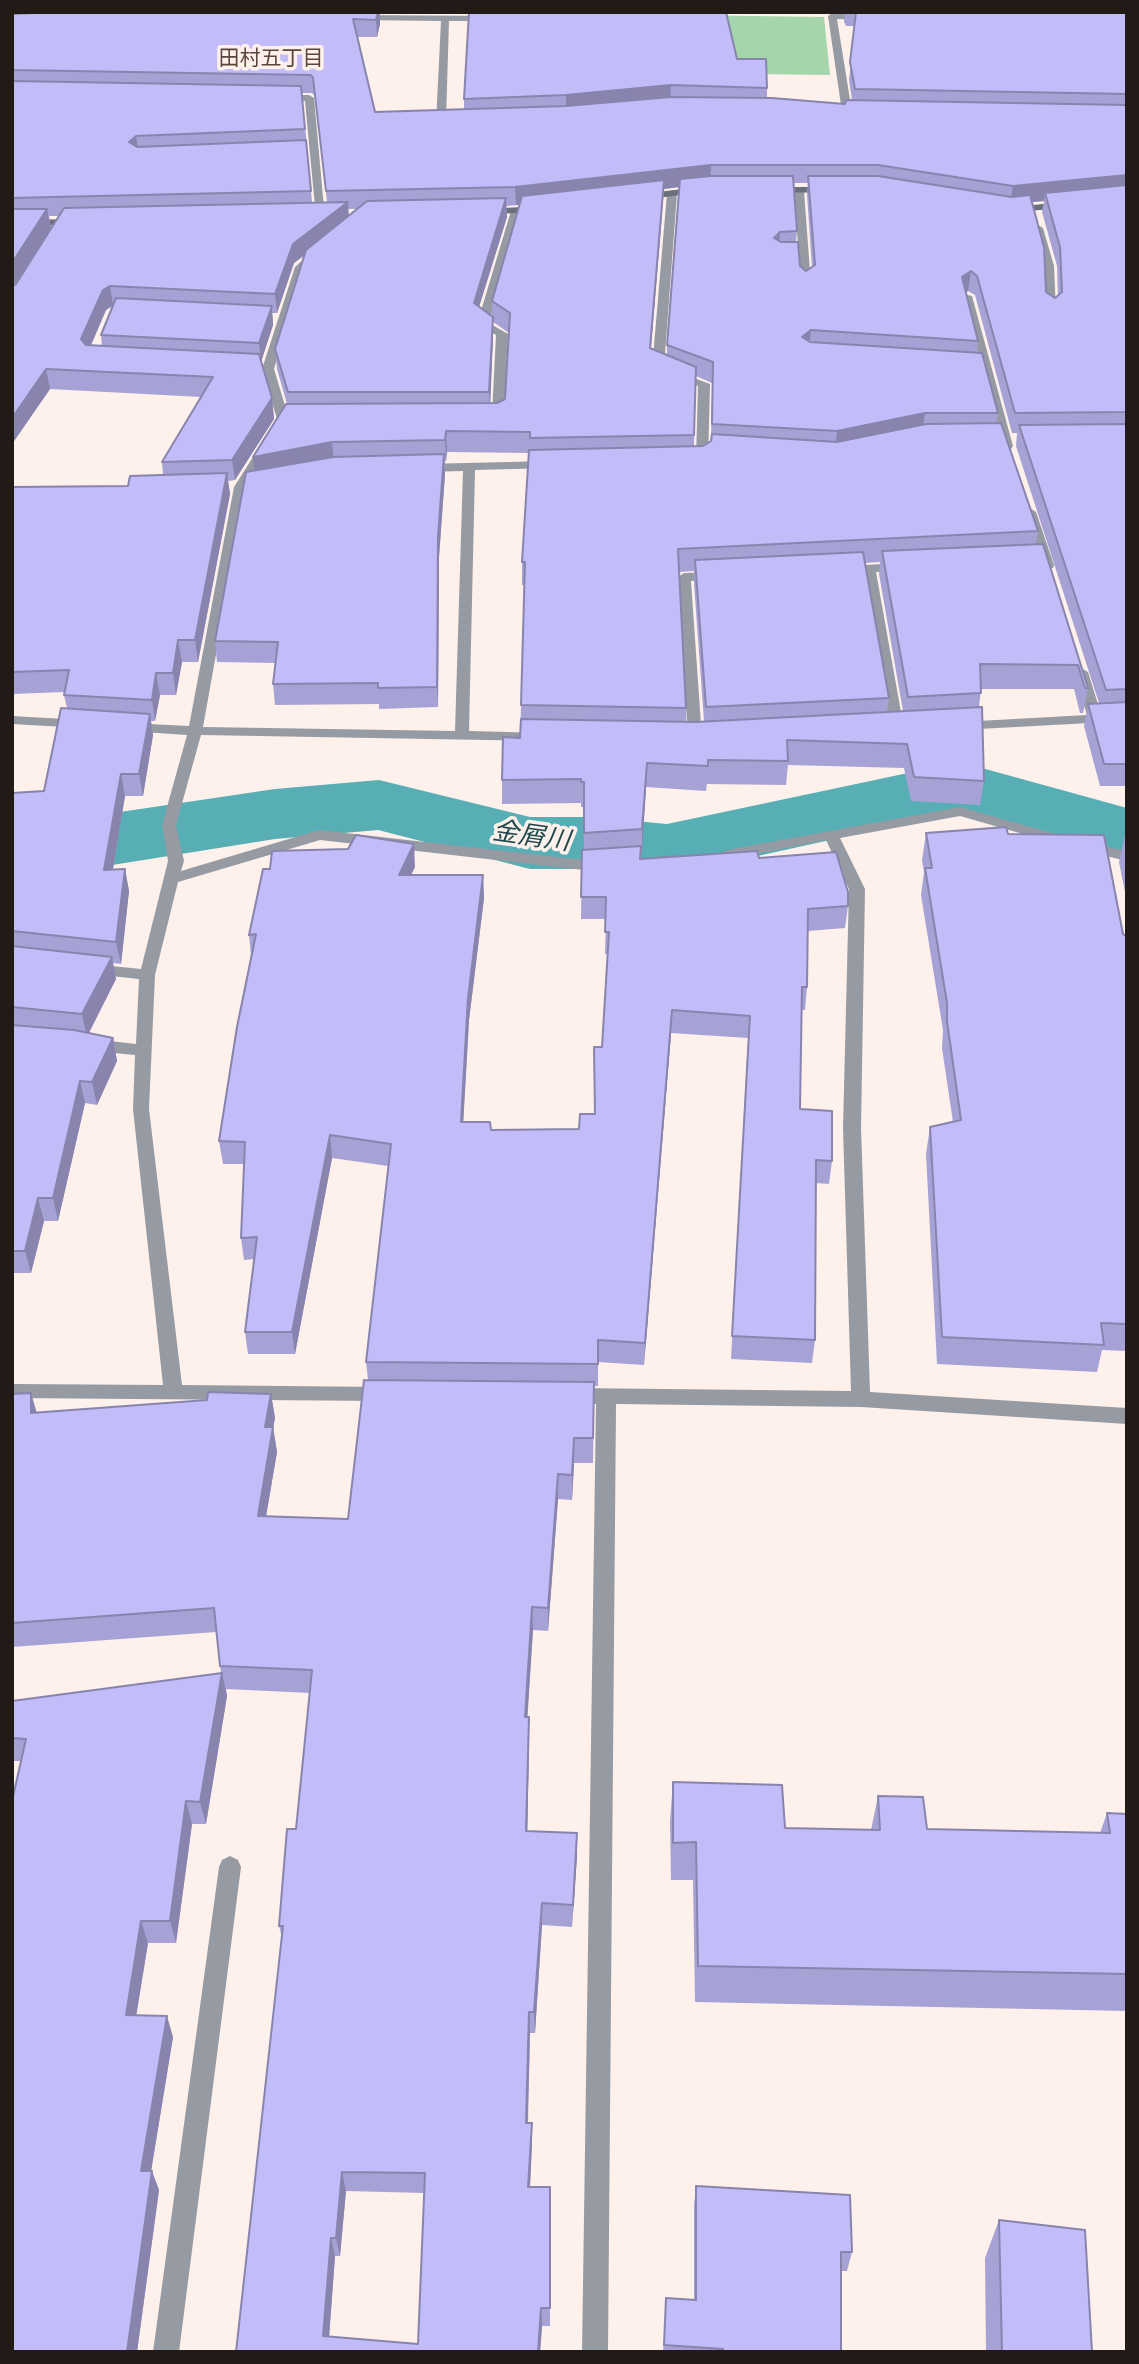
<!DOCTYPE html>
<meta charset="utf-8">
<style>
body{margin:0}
#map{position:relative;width:1139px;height:2364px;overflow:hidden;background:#fef0ea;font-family:"Nunito Sans",sans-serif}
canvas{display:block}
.frame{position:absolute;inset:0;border:14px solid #221a16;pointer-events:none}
</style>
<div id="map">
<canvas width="1139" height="2364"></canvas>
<div class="frame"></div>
</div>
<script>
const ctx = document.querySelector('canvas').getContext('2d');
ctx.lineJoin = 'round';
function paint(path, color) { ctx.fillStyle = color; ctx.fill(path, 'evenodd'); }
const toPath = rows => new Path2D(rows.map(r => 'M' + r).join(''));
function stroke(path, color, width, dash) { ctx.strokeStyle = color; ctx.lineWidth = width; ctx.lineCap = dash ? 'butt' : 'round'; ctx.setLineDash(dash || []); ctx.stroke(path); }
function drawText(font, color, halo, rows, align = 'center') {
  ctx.font = font + ' "Nunito Sans","Noto Sans JP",sans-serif'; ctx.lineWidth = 7; ctx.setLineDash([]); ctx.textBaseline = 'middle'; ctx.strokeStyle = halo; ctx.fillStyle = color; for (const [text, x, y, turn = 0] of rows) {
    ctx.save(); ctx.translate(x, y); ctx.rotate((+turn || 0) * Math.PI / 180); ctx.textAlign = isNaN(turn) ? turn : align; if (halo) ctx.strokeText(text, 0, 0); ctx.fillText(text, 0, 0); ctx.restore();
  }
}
paint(toPath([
 [677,15,824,17,830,75,678,73]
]), '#a5d5ab');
paint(toPath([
 [960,762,1127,808,1127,861,957,812,667,876,592,869,530,869,378,830,275,839,12,881,12,828,275,789,379,780,530,817,592,817,667,824,960,762]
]), '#57aeb5');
paint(toPath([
 [832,13,868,14,872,17,868,20,837,19,852,112,847,115,842,112,828,16,832,13],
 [359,15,495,16,496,18,492,21,449,21,446,120,455,120,455,124,441,126,436,123,441,21,356,20,356,16,359,15],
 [275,95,309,95,314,98,325,219,316,217,305,101,278,100,273,97,275,95],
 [799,188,804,191,811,285,806,288,801,285,794,191,799,188],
 [672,190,677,193,664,367,710,384,708,462,702,466,691,462,696,459,698,386,652,369,667,193,672,190],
 [516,208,521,211,489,323,508,334,504,418,490,422,484,418,492,414,496,335,477,324,511,211,516,208],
 [1038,225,1043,228,1054,266,1056,312,1051,315,1046,312,1044,266,1033,228,1038,225],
 [315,249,324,251,305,268,274,369,289,419,246,487,203,727,455,731,463,471,424,472,418,468,424,464,550,461,556,465,554,468,475,470,469,731,544,733,551,737,544,741,201,735,176,825,184,861,181,871,319,830,584,860,604,858,612,863,604,868,584,870,320,840,178,882,155,975,149,1109,182,1385,383,1387,390,1389,393,1394,390,1399,383,1401,12,1398,12,1384,163,1385,133,1109,135,1055,92,1051,84,1045,92,1039,136,1044,139,979,92,974,84,969,92,964,141,969,168,861,162,825,187,735,128,731,121,727,128,723,189,726,234,487,277,419,262,369,295,267,315,249],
 [963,294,972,296,1013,446,1011,449,1001,446,963,294],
 [1030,508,1036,512,1054,565,1053,568,1048,569,1042,565,1024,512,1030,508],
 [903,563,909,567,908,570,876,572,904,729,897,733,890,729,863,573,844,574,838,570,844,566,903,563],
 [718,572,724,576,723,579,691,581,702,739,695,743,688,739,678,577,684,573,718,572],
 [1081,668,1088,672,1101,714,1127,713,1127,721,960,730,953,726,960,722,1087,715,1074,672,1081,668],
 [12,716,82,720,89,724,82,728,12,724,12,716],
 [960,807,1070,838,1072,841,1065,846,960,816,840,838,865,889,861,1128,870,1392,1127,1408,1127,1424,861,1407,616,1404,608,2352,582,2352,596,1404,572,1404,565,1401,562,1396,565,1391,572,1388,851,1391,843,1128,849,889,826,840,727,860,719,855,727,850,960,807],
 [1107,847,1127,851,1127,861,1102,855,1099,852,1107,847],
 [230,1856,238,1860,241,1867,179,2352,153,2352,219,1867,222,1860,230,1856]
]), '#969aa3');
paint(toPath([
 [700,187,704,188,704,192,641,200,636,197,641,194,700,187],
 [770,187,830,187,835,190,830,193,766,192,766,188,770,187],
 [1066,202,1070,203,1070,207,1010,213,1005,210,1010,207,1066,202],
 [540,206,545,209,544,211,485,215,480,212,485,209,540,206],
 [12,220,79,219,84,222,79,225,12,226,12,220]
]), '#6b707c');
paint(toPath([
 [12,12,383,12,380,13,380,24,377,37,357,37,375,112,464,109,464,99,737,59,767,88,767,98,845,104,852,100,849,80,855,26,846,26,844,22,845,12,1127,12,1127,786,1100,786,1084,726,1088,704,1099,703,1016,446,1017,433,1012,433,975,295,968,291,966,292,978,341,977,353,998,413,996,423,1038,531,1036,544,1088,688,1083,713,1080,713,1074,689,981,689,979,707,984,781,980,805,911,801,904,768,788,765,786,785,707,784,706,791,646,787,641,859,759,858,848,906,845,928,808,931,807,987,805,1010,802,1010,800,1109,832,1161,829,1184,816,1183,815,1340,812,1363,731,1359,748,1038,671,1033,644,1365,598,1362,598,1386,594,1386,593,1463,574,1463,572,1500,558,1499,548,1631,533,1630,527,1717,529,1740,527,1831,577,1833,577,1856,572,1927,542,1925,535,2033,530,2033,528,2123,532,2143,530,2187,550,2187,550,2326,542,2326,540,2352,236,2352,282,1937,279,1926,296,1829,310,1693,226,1689,227,1696,206,1824,192,1824,176,1943,148,1943,136,2015,173,2037,151,2171,159,2190,137,2352,21,1761,12,1761,12,1701,221,1673,216,1632,12,1647,12,1394,37,1412,207,1400,271,1394,275,1418,273,1427,277,1452,266,1516,348,1519,368,1380,366,1362,388,1166,332,1158,295,1354,248,1354,245,1332,254,1259,244,1260,241,1238,244,1164,223,1164,219,1141,251,955,249,935,415,867,411,875,483,875,484,898,469,1020,463,1122,491,1130,579,1129,594,1114,594,1047,602,1047,608,954,605,954,606,919,581,919,582,850,584,850,583,807,581,807,581,803,502,804,502,780,520,738,525,585,522,585,522,562,529,453,447,452,446,461,445,461,445,474,439,557,438,707,379,709,379,704,275,705,273,684,275,663,217,662,215,641,255,471,253,457,287,404,277,369,275,349,304,256,294,263,277,313,272,313,273,325,261,362,272,398,274,419,235,480,228,481,230,494,198,662,182,662,176,695,160,695,155,721,151,721,153,735,143,796,125,796,113,869,125,869,129,891,121,964,113,963,116,979,88,1033,113,1038,117,1061,97,1105,85,1103,58,1221,44,1221,31,1273,12,1273,12,793,44,791,67,708,64,695,65,692,12,694,12,487,128,486,163,475,162,462,201,397,50,389,12,444],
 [302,93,312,93,315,96,327,202,312,202],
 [793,183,808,183,807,195,812,267,806,271,800,266,796,242,797,231],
 [679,187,667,345,667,355,651,348,664,189],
 [1044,201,1042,212,1057,266,1058,296,1055,298,1046,292,1032,202],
 [519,205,492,301,492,316,479,307,507,217,506,206],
 [348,209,357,209,349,216],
 [49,216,59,216,14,285,51,228],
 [113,306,101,335,102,346,91,345,106,310],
 [493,322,509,333,505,399,497,403,490,403,493,336],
 [696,376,712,383,711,441,703,446,694,446],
 [880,562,879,574,903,711,887,712,889,698,865,563],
 [694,571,694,584,704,721,686,721,686,708,679,572],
 [346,2191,424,2193,418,2344,329,2337,335,2256,340,2256],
 [926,833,1008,834,1127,937,1127,1351,1102,1350,1097,1372,937,1364,926,1154,930,1127,953,1122,942,1048,943,1030,921,895,924,872,922,860],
 [1125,835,1127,836,1127,902,1119,862],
 [673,1782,785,1828,871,1830,878,1796,927,1829,1100,1833,1107,1813,1127,1814,1127,2011,695,2002,693,1880,671,1880,670,1821],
 [696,2186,852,2252,847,2271,841,2271,841,2352,663,2352,666,2298,694,2300,694,2205],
 [999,2220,1092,2352,986,2352,985,2258]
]), '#a7a2d5');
paint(toPath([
 [378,12,380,12,380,24,377,37,376,20],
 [671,85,670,103,566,113,566,95],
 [136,136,139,154,129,142],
 [711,165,710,183,664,189,649,369,650,348,664,189,516,205,515,187],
 [1127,175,1127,193,1045,193,1044,201,1010,204,1013,186],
 [506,198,507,217,474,323,474,303],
 [348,202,349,221,294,263,277,313,275,294,293,244],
 [47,209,51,228,12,288,12,263],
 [780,232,779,251,774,238],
 [971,271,968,291,959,297,962,277],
 [110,286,113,305,106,310,85,359,81,339,103,290],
 [272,306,273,325,261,362,259,343],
 [493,317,493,336,490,412,489,392],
 [811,330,809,350,802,337],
 [46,369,50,389,12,444,12,418],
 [272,398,274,419,235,480,232,460],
 [925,413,922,433,835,451,837,431],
 [446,431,447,452,446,461,445,440],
 [332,442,334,463,255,478,253,457],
 [444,454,445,474,439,557,438,707,437,687,438,537],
 [227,473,230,494,198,662,195,640],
 [178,640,182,662,176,695,173,673],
 [156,673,160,695,155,721,152,700],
 [150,714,153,735,143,796,139,774],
 [647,763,646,787,642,853,642,829],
 [121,774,125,796,109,892,104,870],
 [414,844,415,867,400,897,399,875],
 [125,869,129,891,121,964,116,942],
 [483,875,484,898,469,1020,462,1145,461,1122,468,998],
 [112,957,116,979,87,1037,82,1014],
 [672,1010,671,1033,644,1365,645,1343],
 [113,1038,117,1061,97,1105,92,1082],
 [80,1081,85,1103,58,1221,53,1198],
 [330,1135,332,1158,295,1354,292,1332],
 [38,1198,44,1221,31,1273,25,1251],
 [31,1393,38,1417,31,1413],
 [271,1394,275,1418,269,1451,265,1427],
 [273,1427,277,1452,262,1540,258,1516],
 [574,1438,574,1463,572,1500,572,1475],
 [558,1474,558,1499,548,1631,548,1608],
 [532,1607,533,1630,526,1740,525,1717],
 [222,1673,227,1696,206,1824,200,1802],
 [529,1717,529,1740,527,1853,526,1831],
 [186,1801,192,1824,176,1943,170,1921],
 [577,1833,577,1856,572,1927,573,1905],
 [542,1903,542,1925,535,2033,534,2012],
 [141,1921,148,1943,133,2036,126,2015],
 [529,2012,530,2033,527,2143,526,2123],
 [167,2016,173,2037,148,2190,141,2171],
 [532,2123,532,2143,529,2206,528,2187],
 [152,2171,159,2190,137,2352,127,2352],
 [342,2172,346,2191,340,2256,336,2238],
 [331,2238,335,2256,328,2352,323,2336],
 [541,2308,542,2326,540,2352,538,2352]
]), '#8884ae');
const building = toPath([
 [57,12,378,12,376,20,353,19,375,112,566,106,671,97,772,98,845,104,846,100,1127,105,1127,175,1013,186,878,165,711,165,515,187,326,191,313,78,311,75,12,70,12,14,57,12],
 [469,12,726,12,737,59,766,59,767,88,671,85,566,95,464,99,469,12],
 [856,12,1127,12,1127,94,855,89,850,62,856,12],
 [12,81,301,86,305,129,136,136,129,142,137,147,306,140,311,191,12,198,12,81],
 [711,176,793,176,797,231,780,232,774,238,781,242,798,242,800,266,806,271,815,265,808,176,878,176,1012,197,1030,195,1044,247,1046,292,1055,298,1062,292,1060,247,1045,193,1127,185,1127,412,1015,413,977,276,971,271,962,277,978,341,811,330,802,337,810,342,982,353,998,413,925,413,837,431,712,424,713,362,667,345,680,179,711,176],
 [664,180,650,348,696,367,694,435,530,438,530,432,446,431,445,440,332,442,253,457,286,404,497,403,505,399,510,313,492,301,522,196,664,180],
 [506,198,474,303,493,317,489,392,288,392,275,349,306,250,367,201,506,198],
 [348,202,293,244,275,294,110,286,103,290,81,339,86,345,259,354,272,398,232,460,162,462,213,377,46,369,12,418,12,286,16,284,64,208,348,202],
 [12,209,47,209,12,263,12,209],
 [116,298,272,306,259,343,101,335,116,298],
 [1001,423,1038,531,678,549,686,708,521,705,525,562,522,562,529,450,703,446,711,441,712,434,837,442,926,424,1001,423],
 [1127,424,1127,689,1106,690,1019,425,1127,424],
 [444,454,438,537,437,687,378,688,378,683,273,684,278,642,215,641,246,472,333,457,444,454],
 [227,473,195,640,178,640,173,673,156,673,152,700,64,695,69,670,12,672,12,487,128,486,130,476,227,473],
 [1043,544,1088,688,1085,688,1078,665,980,664,981,693,908,697,882,551,1043,544],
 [863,552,889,698,706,707,695,560,863,552],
 [1127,702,1127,764,1104,764,1088,704,1127,702],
 [982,707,984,781,914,777,907,744,787,740,788,761,708,760,708,766,647,763,642,829,584,833,584,782,581,782,581,779,502,780,503,737,520,738,521,719,696,722,982,707],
 [61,708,150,714,139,774,121,774,104,870,125,869,116,942,12,931,12,793,44,791,61,708],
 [1006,827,1008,834,1104,835,1123,934,1127,937,1127,1324,1101,1323,1104,1345,942,1337,930,1127,961,1120,947,1021,947,1003,925,868,932,868,926,833,1006,827],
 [356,835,414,844,399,875,483,875,468,998,461,1122,490,1122,491,1130,579,1129,580,1114,595,1114,594,1047,602,1047,609,932,605,932,606,897,581,897,582,850,641,846,640,859,757,851,759,858,836,852,848,892,848,906,808,909,807,987,802,987,800,1109,832,1111,832,1161,816,1160,815,1340,732,1336,750,1016,672,1010,645,1343,598,1340,598,1364,366,1362,391,1144,330,1135,292,1332,245,1332,257,1237,241,1238,245,1142,219,1141,237,1027,256,934,249,935,263,869,270,869,272,851,348,849,356,835],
 [12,946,112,957,82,1014,12,1007,12,946],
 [12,1025,74,1030,113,1038,92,1082,80,1081,53,1198,38,1198,25,1251,12,1251,12,1025],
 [364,1380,594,1382,593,1438,574,1438,572,1475,558,1474,548,1608,532,1607,525,1717,529,1717,526,1831,577,1833,573,1905,542,1903,534,2012,529,2012,526,2123,532,2123,528,2187,550,2187,550,2308,541,2308,538,2352,236,2352,283,1926,279,1926,287,1829,296,1829,312,1670,220,1666,214,1608,12,1623,12,1394,31,1393,31,1413,207,1400,208,1392,271,1394,265,1427,273,1427,258,1516,348,1519,364,1380],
 [342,2172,425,2173,418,2344,323,2336,331,2238,336,2238,342,2172],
 [222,1673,200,1802,186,1801,170,1921,141,1921,126,2015,167,2016,141,2171,152,2171,127,2352,12,2352,12,1801,26,1739,12,1738,12,1701,222,1673],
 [673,1782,782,1785,785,1828,880,1830,878,1796,923,1797,927,1829,1110,1833,1107,1813,1127,1814,1127,1974,698,1966,696,1842,673,1843,673,1782],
 [696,2186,850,2195,852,2252,841,2252,841,2352,723,2352,723,2349,664,2345,666,2298,696,2300,696,2186],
 [999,2220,1085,2230,1092,2352,1002,2352,999,2220]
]);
paint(building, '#c2bcf8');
stroke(building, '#8884ae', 2);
drawText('21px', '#59473e', '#fef0ea', [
 ["田村五丁目",271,60]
]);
drawText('italic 26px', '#21494d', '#fef0ea', [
 ["金屑川",531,838,8]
]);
</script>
